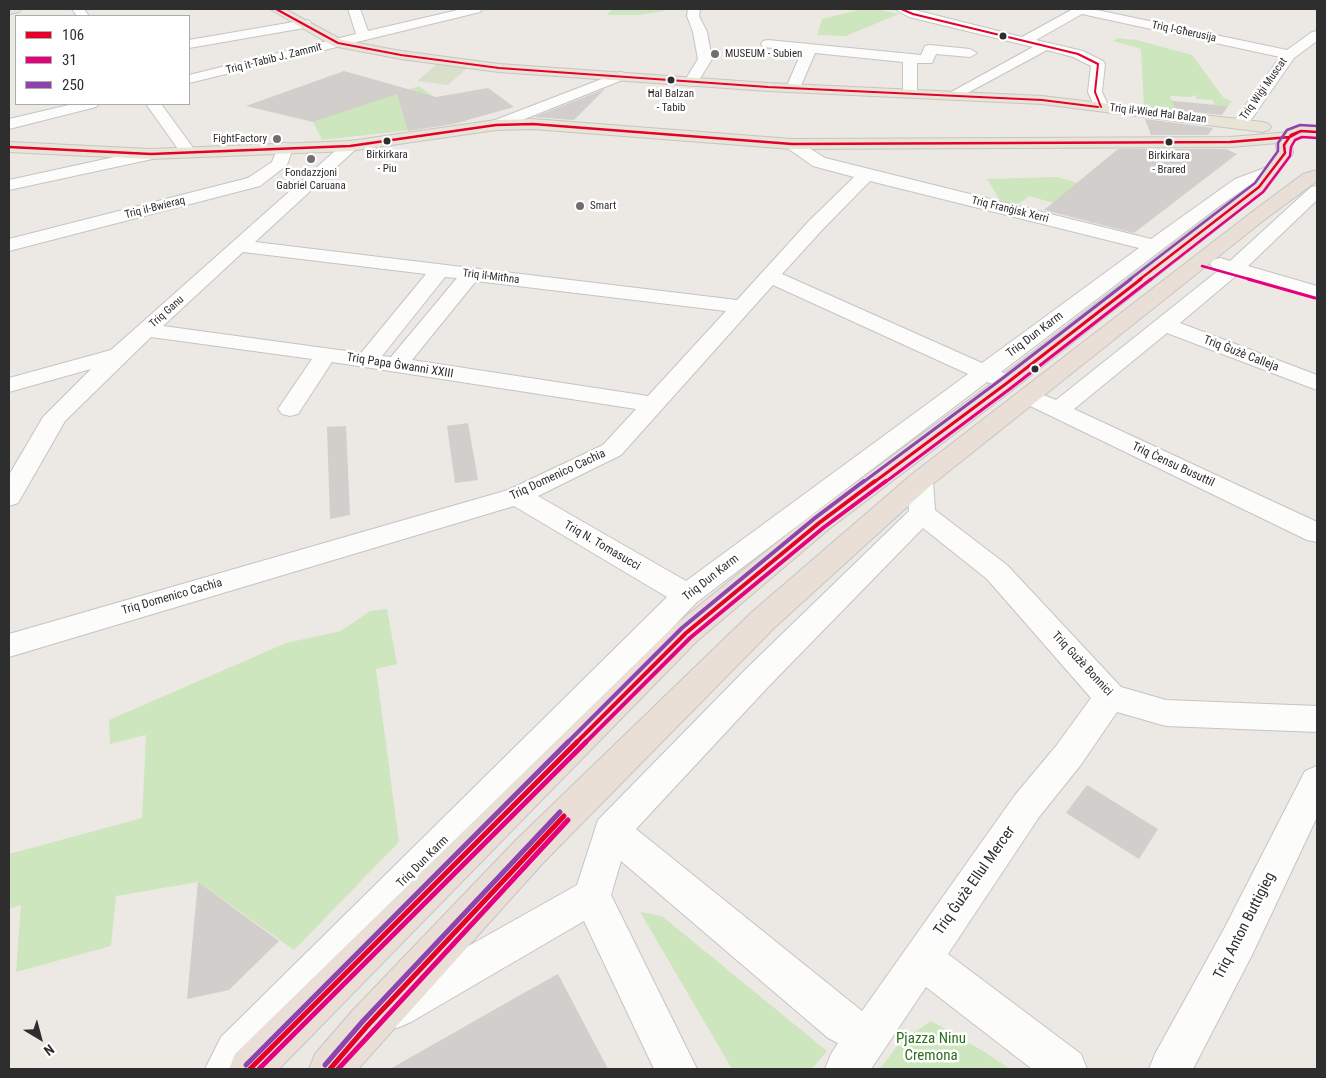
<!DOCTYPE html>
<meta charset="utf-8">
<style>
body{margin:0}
#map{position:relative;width:1326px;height:1078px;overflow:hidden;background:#ece8e4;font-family:"Roboto Condensed",sans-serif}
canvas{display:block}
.frame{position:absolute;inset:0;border:10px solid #2e2e2e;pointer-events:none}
.legend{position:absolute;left:15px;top:15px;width:175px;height:90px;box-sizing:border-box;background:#fff;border:1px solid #ababab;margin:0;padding:6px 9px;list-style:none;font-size:15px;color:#2e2e2e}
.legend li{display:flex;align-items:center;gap:10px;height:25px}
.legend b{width:25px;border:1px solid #ababab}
.north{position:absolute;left:15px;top:1013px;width:50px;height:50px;-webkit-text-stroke:4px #fff;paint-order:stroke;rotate:143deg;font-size:14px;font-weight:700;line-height:20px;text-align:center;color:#2e2e2e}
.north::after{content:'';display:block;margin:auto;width:18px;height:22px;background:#2e2e2e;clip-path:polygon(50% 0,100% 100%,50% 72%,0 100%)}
</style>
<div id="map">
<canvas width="1326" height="1078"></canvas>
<div class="frame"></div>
<ul class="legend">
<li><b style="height:6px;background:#e4002b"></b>106</li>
<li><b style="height:6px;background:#e5007d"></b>31</li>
<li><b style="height:6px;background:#8e44ad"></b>250</li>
</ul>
<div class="north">N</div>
</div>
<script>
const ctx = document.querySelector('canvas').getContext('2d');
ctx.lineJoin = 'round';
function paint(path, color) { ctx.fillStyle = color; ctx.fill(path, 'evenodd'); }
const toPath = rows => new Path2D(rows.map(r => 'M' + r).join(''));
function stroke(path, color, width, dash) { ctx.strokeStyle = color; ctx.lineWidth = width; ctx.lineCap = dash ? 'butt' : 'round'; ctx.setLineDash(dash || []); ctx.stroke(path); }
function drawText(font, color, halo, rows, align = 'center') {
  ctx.font = font + ' "Roboto Condensed",sans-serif'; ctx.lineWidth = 5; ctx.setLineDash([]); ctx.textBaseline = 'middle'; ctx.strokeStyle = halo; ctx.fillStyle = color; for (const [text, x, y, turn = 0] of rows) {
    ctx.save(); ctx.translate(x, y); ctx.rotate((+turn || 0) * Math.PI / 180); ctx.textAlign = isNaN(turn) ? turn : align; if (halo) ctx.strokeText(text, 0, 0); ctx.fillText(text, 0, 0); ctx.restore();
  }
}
paint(toPath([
 [612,9,661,9,664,11,639,15,607,15],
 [862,9,875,9,899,14,846,36,817,35,822,19],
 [1118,38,1131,40,1133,39,1192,55,1223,97,1232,102,1228,106,1215,105,1213,100,1197,99,1195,95,1190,97,1170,96,1177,111,1144,108,1141,49,1113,41],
 [419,86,467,121,420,129,322,140,313,122],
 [1058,177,1080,184,1053,203,1030,196,1016,205,1001,202,987,179],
 [387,609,397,664,376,669,399,842,294,950,198,882,116,896,111,946,16,972,21,905,9,909,9,854,142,818,146,735,110,744,109,720,286,643,341,631,370,611],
 [640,912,662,916,827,1051,812,1069,732,1069],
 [931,1021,983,1051,1010,1069,880,1069,900,1042]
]), '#cee6be');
paint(toPath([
 [436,65,467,68,448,85,417,81]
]), '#d8e0cc');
paint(toPath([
 [344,71,436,97,488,88,514,107,453,124,408,131,397,94,313,122,246,106],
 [605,89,574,120,534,117],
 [1172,101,1228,106,1222,115,1176,110],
 [1145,119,1213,128,1208,135,1151,135],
 [1118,149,1226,149,1237,154,1134,233,1044,210],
 [468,423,478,480,455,483,447,426],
 [346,426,350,515,330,519,327,427],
 [1087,785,1158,829,1139,859,1066,813],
 [198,882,279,941,229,990,187,999],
 [558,974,608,1069,390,1069,522,994]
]), '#d1cecb');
const minor = toPath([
 [72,9,84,9,89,16,77,16,72,9],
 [348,9,360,9,368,31,462,9,482,9,480,12,189,83,189,75,356,34,348,9],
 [688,9,700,9,699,16,707,32,712,59,696,85,691,86,686,85,684,82,698,59,693,32,687,16,688,9],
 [895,9,911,9,1022,37,1073,9,1092,9,1287,50,1312,32,1317,31,1317,41,1294,58,1246,127,1240,129,1234,127,1232,124,1280,57,1082,14,1036,40,1083,51,1103,61,1105,64,1102,92,1109,107,1106,110,1096,110,1088,92,1091,66,1073,57,1047,50,958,98,953,97,951,94,953,91,1033,47,909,17,895,9],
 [305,20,310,21,311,24,310,27,189,48,189,40,305,20],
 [768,40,921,55,925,46,930,45,970,49,977,53,970,57,936,54,932,63,917,63,917,93,915,96,910,97,905,96,903,93,903,62,815,53,800,88,798,91,793,92,788,91,786,88,802,51,763,47,761,44,763,41,768,40],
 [620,72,625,73,627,76,625,79,502,128,490,128,488,125,490,122,620,72],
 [73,104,99,104,96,107,9,129,9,119,73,104],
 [146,104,161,104,197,153,195,156,183,156,146,104],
 [792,139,798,141,825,158,1151,239,1235,179,1270,166,1276,167,1279,171,1276,175,1247,187,1218,207,1001,372,1007,374,1010,379,1007,384,999,386,987,382,697,602,250,1069,205,1069,221,1037,667,597,514,506,9,657,9,634,508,490,603,445,636,409,332,362,298,414,290,416,282,414,278,409,312,359,151,337,65,421,18,503,9,506,9,475,43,417,91,369,9,392,9,378,111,350,344,143,350,141,356,143,358,146,356,149,255,242,737,300,809,221,854,177,813,166,786,147,784,144,786,141,792,139],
 [870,181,1139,248,982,363,782,274,823,229,870,181],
 [243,252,426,274,361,353,163,326,243,252],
 [445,277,457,278,391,357,382,356,445,277],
 [476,281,726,311,648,396,412,360,476,281],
 [773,285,968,374,686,581,538,496,621,455,773,285],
 [285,143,291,145,293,148,287,165,260,186,9,251,9,239,248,178,272,162,279,145,285,143],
 [151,149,157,150,159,154,157,158,9,190,9,180,151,149],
 [1317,186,1317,200,1248,266,1317,286,1317,298,1237,275,1180,323,1317,375,1317,390,1167,333,1074,409,1317,522,1317,542,1307,540,1020,401,1016,396,1020,391,1028,389,1056,400,1219,270,1213,268,1210,264,1213,260,1220,258,1230,261,1311,187,1317,186],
 [920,473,929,475,933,481,935,510,1007,565,1121,687,1166,700,1317,706,1317,732,1166,726,1117,712,1080,766,1039,817,948,954,1081,1054,1087,1069,1032,1069,926,987,871,1069,825,1069,831,1054,838,1043,828,1038,621,861,611,895,697,1069,654,1069,584,921,411,1022,397,1028,383,1022,377,1008,383,994,577,885,598,820,746,669,909,511,907,481,911,475,920,473],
 [923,528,987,579,1091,698,1056,746,1015,795,862,1011,636,829,768,687,923,528],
 [1317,766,1317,817,1252,955,1193,1069,1149,1069,1155,1054,1224,929,1305,771,1317,766]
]);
const major = toPath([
 [9,9,21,9,19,12,9,14,9,9],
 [270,9,285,9,342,40,401,51,499,64,768,83,1042,96,1263,122,1269,124,1271,127,1269,130,1263,132,1042,104,768,91,499,72,401,59,333,46,270,9],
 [533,119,792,139,1230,137,1290,132,1296,134,1298,137,1296,140,1290,142,1230,147,792,149,533,129,496,130,350,151,151,159,9,152,9,142,151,149,350,141,496,120,533,119]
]);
const highway = toPath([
 [1301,126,1317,127,1317,137,1303,136,1297,138,1292,145,1293,153,1265,191,1015,388,829,529,697,641,279,1069,229,1069,235,1054,675,625,809,517,999,378,1253,183,1277,153,1276,145,1285,132,1301,126],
 [1317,170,1317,181,1264,220,929,487,774,628,542,864,358,1069,309,1069,315,1054,353,1010,516,840,752,612,911,475,1252,212,1303,174,1317,170]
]);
stroke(minor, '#c5c4c5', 2);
stroke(major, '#c6c5c4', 2);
stroke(highway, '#c6c5c4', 2);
paint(minor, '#fcfcfb');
paint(major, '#e8e4d6');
paint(highway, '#eadfd6');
stroke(toPath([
 [276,9,338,43,401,55,499,68,768,87,1042,100,1098,107],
 [901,9,913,14,1078,54,1098,64,1095,92,1101,107]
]), '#e4002b', 2);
stroke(toPath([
 [9,147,151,154,350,146,496,125,533,124,792,144,1230,142,1290,137,1301,131,1317,132],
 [1139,280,1259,187,1285,153,1284,145,1291,135,1301,131,1317,132]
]), '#e4002b', 2.5);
stroke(toPath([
 [873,483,1007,383,1141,279]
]), '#e4002b', 3);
stroke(toPath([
 [576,743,686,633,819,523,875,481]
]), '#e4002b', 4);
stroke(toPath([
 [250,1069,577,742],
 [330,1069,368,1025,564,816]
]), '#e4002b', 5);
stroke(toPath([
 [1202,266,1252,280],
 [1150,280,1263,192,1290,156,1291,147,1295,140,1302,137,1317,138]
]), '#e5007d', 2.5);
stroke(toPath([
 [1248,279,1315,298],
 [884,483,1011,388,1151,279]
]), '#e5007d', 3);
stroke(toPath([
 [585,743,690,638,823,528,886,481]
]), '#e5007d', 4);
stroke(toPath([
 [259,1069,586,742],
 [338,1069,568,820]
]), '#e5007d', 5);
stroke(toPath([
 [1129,280,1255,183,1278,151,1278,143,1287,130,1300,125,1317,126]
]), '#8e44ad', 2.5);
stroke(toPath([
 [862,483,1003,378,1131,279]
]), '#8e44ad', 3);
stroke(toPath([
 [567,743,682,628,815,518,864,481]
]), '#8e44ad', 4);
stroke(toPath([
 [246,1065,568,742],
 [325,1065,363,1021,560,812]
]), '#8e44ad', 5);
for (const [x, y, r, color] of [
 [1003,36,4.5,"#2e2e2e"],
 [715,54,5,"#706f6e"],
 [671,80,4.5,"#2e2e2e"],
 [277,139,5,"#706f6e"],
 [387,141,4.5,"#2e2e2e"],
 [1169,142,4.5,"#2e2e2e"],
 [311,159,5,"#706f6e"],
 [580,206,5,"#706f6e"],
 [1035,369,4.5,"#2e2e2e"]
]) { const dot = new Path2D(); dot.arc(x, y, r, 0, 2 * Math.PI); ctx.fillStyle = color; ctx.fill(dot); stroke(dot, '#fff', 2); }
drawText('11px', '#2e2e2e', '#fff', [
 ["Triq l-Għerusija",1184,32,12],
 ["Triq it-Tabib J. Zammit",274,59,-14],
 ["Triq Wiġi Muscat",1264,89,-55],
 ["Triq il-Wied Ħal Balzan",1158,114,7],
 ["Triq il-Bwieraq",155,208,-14],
 ["Triq Franġisk Xerri",1010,210,14],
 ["Triq il-Mitħna",491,277,7],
 ["Triq Ganu",167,312,-42]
]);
drawText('11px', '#2e2e2e', '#fff', [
 ["MUSEUM - Subien",725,54],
 ["FightFactory",267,139,"right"],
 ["Fondazzjoni",311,173,"center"],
 ["Gabriel Caruana",311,186,"center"],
 ["Smart",590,206]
], 'left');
drawText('11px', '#2e2e2e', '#fff', [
 ["Ħal Balzan",671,94],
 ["- Tabib",671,108],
 ["Birkirkara",387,155],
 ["- Piu",387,169],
 ["Birkirkara",1169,156],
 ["- Brared",1169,170]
]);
drawText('12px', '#2e2e2e', '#fff', [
 ["Triq Dun Karm",1035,335,-37],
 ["Triq Ġużè Calleja",1241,354,21],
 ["Triq Papa Ġwanni XXIII",400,366,9],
 ["Triq Ċensu Busuttil",1173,465,25],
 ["Triq Domenico Cachia",558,475,-25],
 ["Triq N. Tomasucci",602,546,30],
 ["Triq Dun Karm",711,578,-38],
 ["Triq Domenico Cachia",172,597,-16],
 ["Triq Gużè Bonnici",1082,664,47],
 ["Triq Dun Karm",423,862,-45]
]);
drawText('15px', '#2e2e2e', '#fff', [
 ["Triq Ġużè Ellul Mercer",975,881,-55],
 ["Triq Anton Buttigieg",1245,926,-63]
]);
drawText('15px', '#2c6e1b', '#fff', [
 ["Pjazza Ninu",931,1039],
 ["Cremona",931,1056]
]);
</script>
